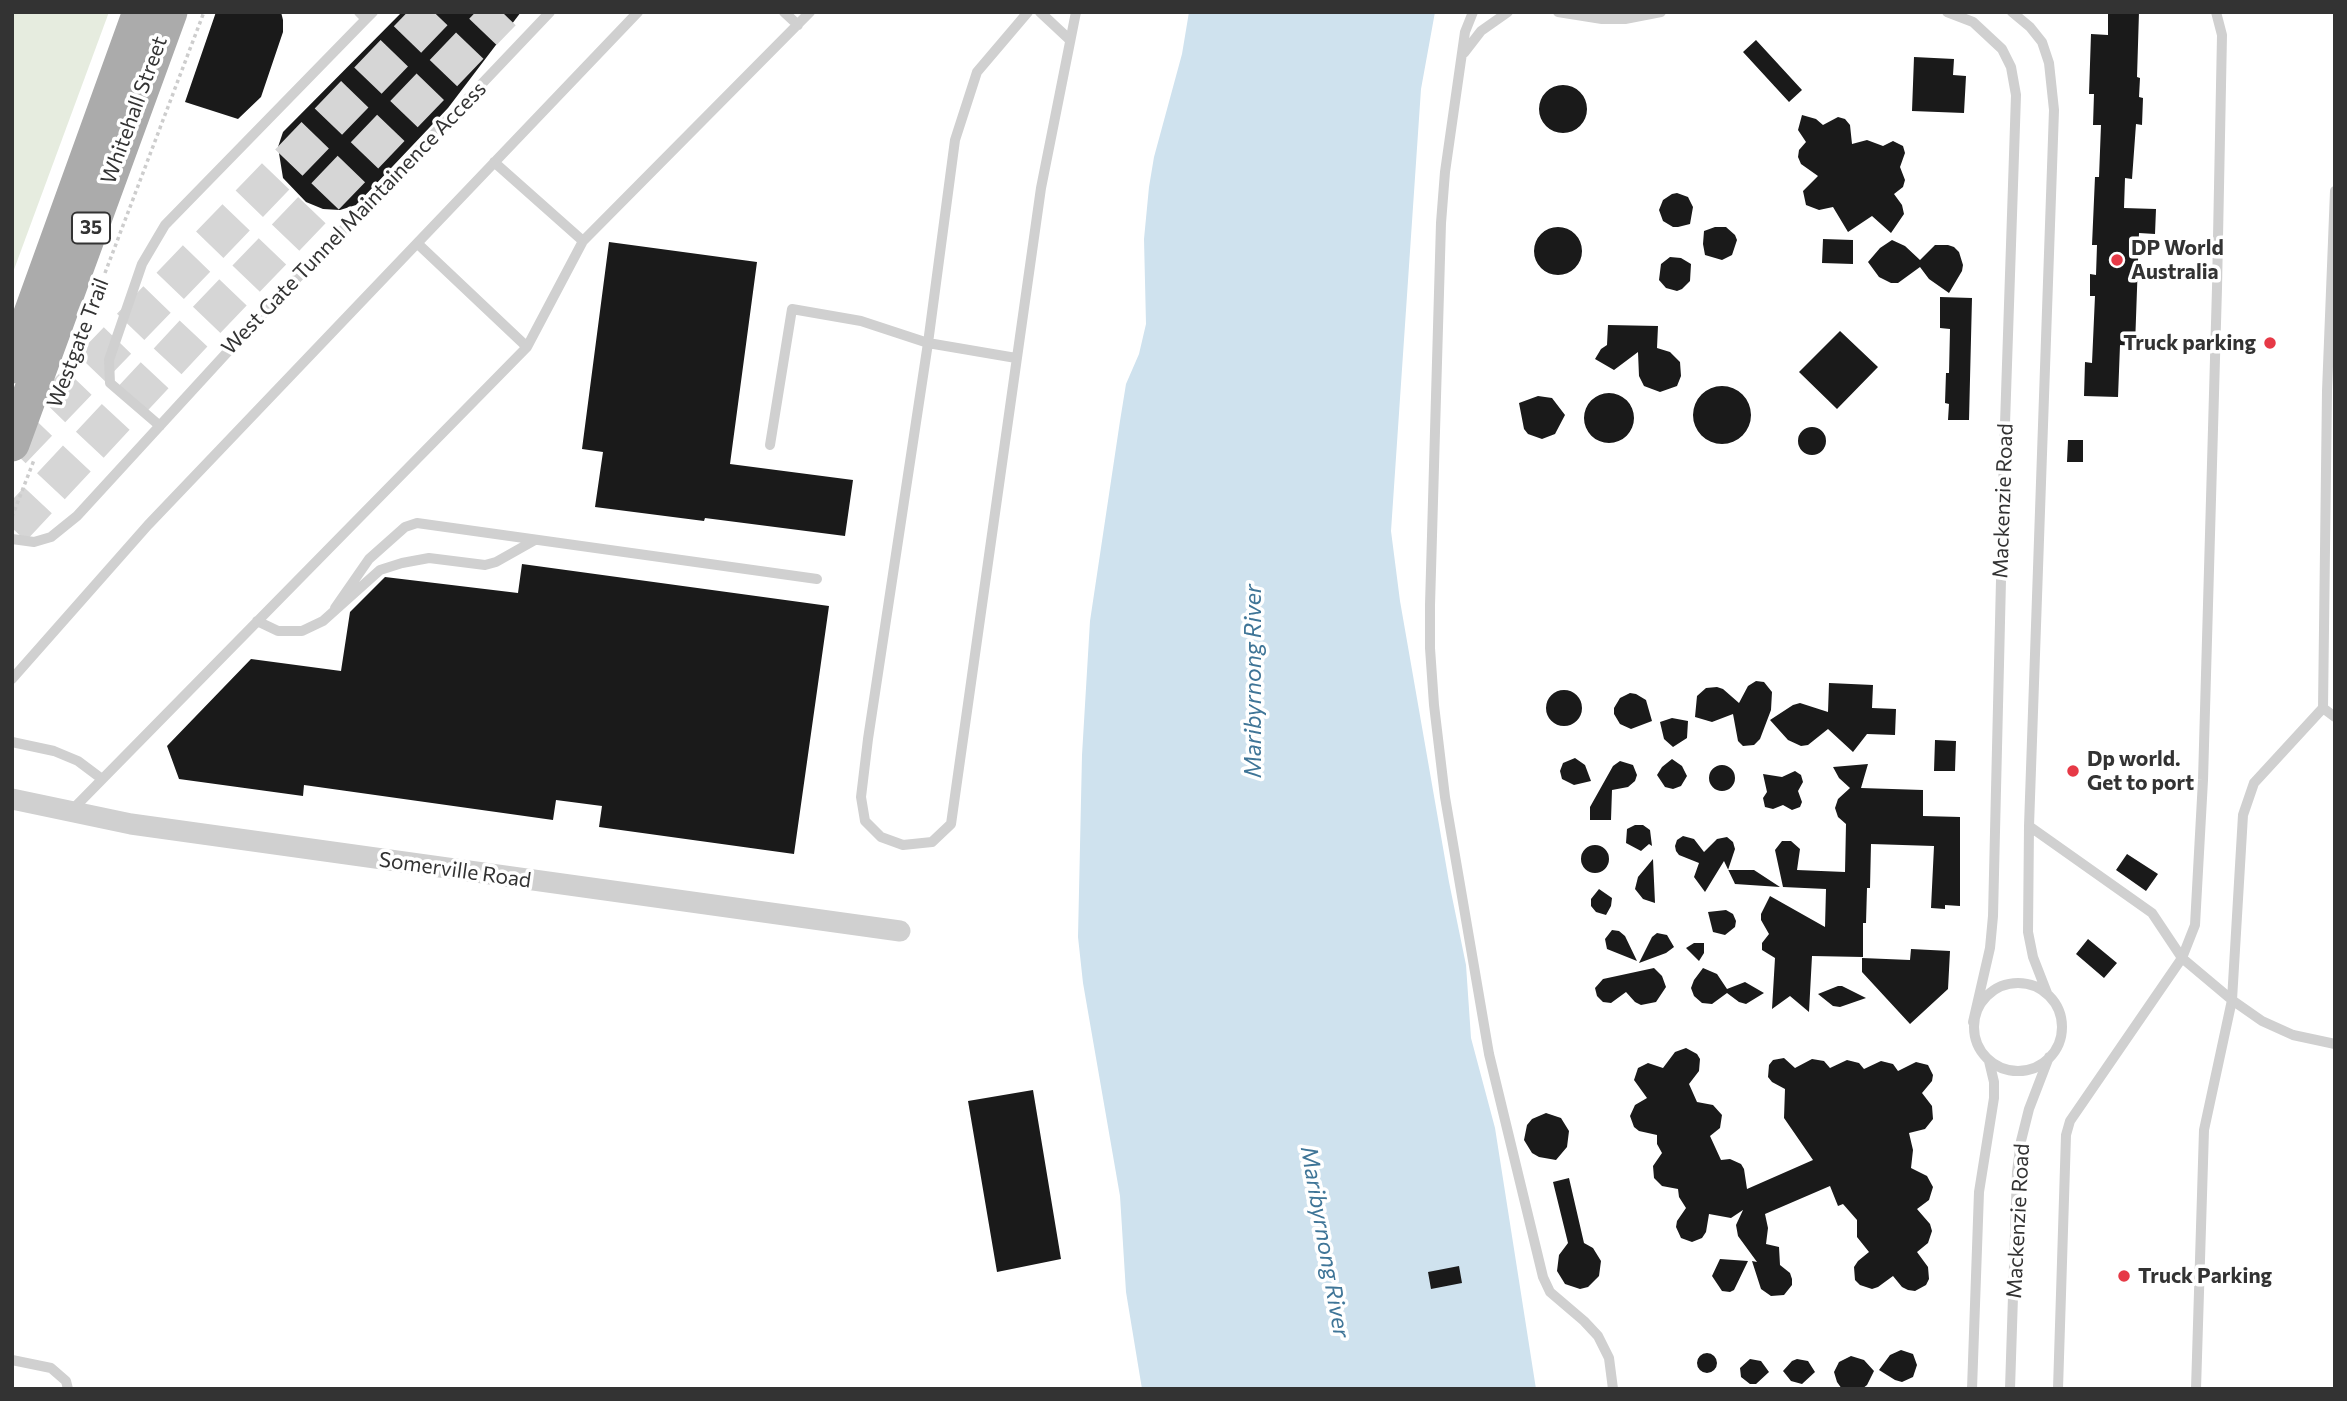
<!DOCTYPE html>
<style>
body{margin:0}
#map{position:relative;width:2347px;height:1401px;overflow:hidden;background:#fff;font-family:Commissioner,sans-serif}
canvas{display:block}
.frame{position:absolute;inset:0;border:14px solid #333;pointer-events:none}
</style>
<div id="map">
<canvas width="2347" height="1401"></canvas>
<div class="frame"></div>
</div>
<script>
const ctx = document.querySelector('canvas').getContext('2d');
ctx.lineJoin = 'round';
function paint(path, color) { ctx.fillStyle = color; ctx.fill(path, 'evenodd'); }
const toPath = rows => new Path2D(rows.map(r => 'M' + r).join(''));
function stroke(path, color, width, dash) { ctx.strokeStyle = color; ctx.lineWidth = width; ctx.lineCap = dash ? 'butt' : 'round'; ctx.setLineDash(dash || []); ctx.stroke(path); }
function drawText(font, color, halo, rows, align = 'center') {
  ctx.font = font + ' Commissioner,sans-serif'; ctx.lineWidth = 7; ctx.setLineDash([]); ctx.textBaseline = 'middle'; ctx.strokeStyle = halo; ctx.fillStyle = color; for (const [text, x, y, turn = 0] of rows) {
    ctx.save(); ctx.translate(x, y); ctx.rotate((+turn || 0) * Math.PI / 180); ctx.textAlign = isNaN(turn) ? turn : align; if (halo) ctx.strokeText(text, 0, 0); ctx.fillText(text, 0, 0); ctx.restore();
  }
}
paint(toPath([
 [12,12,109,12,12,275]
]), '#e6ecdf');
paint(toPath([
 [1189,12,1435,12,1421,89,1391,531,1400,601,1449,882,1466,965,1471,1038,1495,1128,1536,1389,1142,1389,1126,1292,1120,1196,1083,983,1078,937,1082,755,1090,621,1120,421,1126,384,1139,354,1146,324,1144,239,1149,187,1154,157,1182,54]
]), '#cfe2ee');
paint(toPath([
 [216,12,281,12,283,20,283,32,261,97,238,119,185,102],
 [402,12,521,12,448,108,356,205,340,210,323,209,306,202,283,178,278,147,283,132],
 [2108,12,2139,12,2137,77,2140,78,2139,97,2143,98,2142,125,2136,124,2132,179,2125,178,2124,208,2156,209,2155,234,2139,233,2135,346,2120,345,2118,397,2084,396,2085,362,2092,363,2095,296,2090,296,2090,274,2096,275,2097,245,2092,245,2095,177,2099,177,2101,125,2093,125,2094,94,2089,94,2091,34,2108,35],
 [1756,40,1802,90,1789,102,1743,52],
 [1914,57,1954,59,1953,75,1966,76,1964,113,1912,111],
 '1539 109a24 24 0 1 1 48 0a24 24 0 1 1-48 0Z',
 [1802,115,1816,119,1823,125,1838,117,1845,119,1850,125,1852,144,1867,140,1883,146,1893,141,1903,146,1905,153,1900,167,1905,180,1903,187,1894,194,1902,205,1904,214,1891,233,1872,216,1848,232,1833,207,1819,210,1806,205,1803,191,1818,176,1801,164,1798,157,1799,150,1806,142,1798,130],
 [1677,193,1688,197,1693,207,1690,224,1678,227,1673,227,1663,221,1659,210,1663,200,1672,194],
 '1534 251a24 24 0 1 1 48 0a24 24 0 1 1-48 0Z',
 [1715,227,1726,227,1735,235,1737,240,1732,255,1722,260,1705,255,1703,244,1704,231],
 [1823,239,1853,240,1853,264,1822,263],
 [1892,240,1905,246,1920,260,1935,245,1948,245,1954,247,1959,252,1963,265,1962,271,1949,293,1929,279,1920,267,1898,283,1891,283,1879,277,1868,262,1880,248],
 [609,242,757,262,730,464,853,480,845,536,705,518,704,521,595,507,603,452,582,449],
 [1670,257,1681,258,1691,264,1690,281,1682,289,1677,291,1666,288,1659,280,1661,264],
 [1940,297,1972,298,1969,420,1948,420,1949,404,1945,403,1946,373,1949,373,1950,329,1940,328],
 [1608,325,1658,326,1657,348,1670,352,1680,362,1681,376,1677,386,1660,392,1644,386,1639,376,1638,352,1614,370,1595,359,1601,349,1607,345],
 [1840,331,1878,367,1837,409,1799,372],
 '1693 415a29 29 0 1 1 58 0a29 29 0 1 1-58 0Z',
 '1584 418a25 25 0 1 1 50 0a25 25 0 1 1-50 0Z',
 [1538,396,1552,398,1565,415,1555,434,1542,439,1528,434,1524,429,1519,403],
 '1798 441a14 14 0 1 1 28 0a14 14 0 1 1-28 0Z',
 [2068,440,2083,440,2083,462,2067,462],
 [522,564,829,606,794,854,599,827,602,806,556,800,553,820,304,785,303,796,179,779,167,746,251,659,341,671,350,612,385,577,518,593],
 [1756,681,1764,682,1772,692,1771,710,1760,739,1754,745,1743,746,1738,741,1733,714,1712,722,1695,717,1697,696,1706,688,1717,687,1723,689,1739,703,1748,686],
 [1829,683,1873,685,1872,708,1896,709,1895,735,1867,734,1853,752,1828,729,1808,745,1801,746,1788,740,1770,720,1793,705,1800,703,1828,712],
 '1546 708a18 18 0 1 1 36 0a18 18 0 1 1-36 0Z',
 [1630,693,1636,694,1646,700,1652,721,1631,729,1620,724,1614,714,1614,708,1620,698],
 [1672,718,1688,721,1687,738,1673,747,1664,739,1660,722],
 [1935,740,1956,741,1955,771,1934,771],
 [1575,758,1585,765,1591,781,1574,785,1562,779,1560,771,1563,763],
 [1672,759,1682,766,1687,776,1681,786,1673,789,1665,787,1657,775,1662,767],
 [1620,761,1633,765,1637,775,1635,781,1628,787,1612,790,1611,820,1590,820,1590,807,1613,766],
 [1868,764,1861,788,1923,790,1923,816,1960,817,1960,906,1945,905,1945,909,1931,908,1934,846,1871,844,1870,888,1867,888,1866,923,1863,923,1863,957,1812,956,1809,1012,1790,996,1772,1009,1775,958,1762,950,1762,943,1769,934,1761,920,1761,914,1770,896,1825,927,1826,889,1783,887,1775,850,1782,841,1791,841,1800,849,1797,870,1845,872,1846,824,1838,817,1835,808,1838,799,1850,788,1839,778,1833,767],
 '1709 778a13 13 0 1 1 26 0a13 13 0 1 1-26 0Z',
 [1795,771,1801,775,1803,782,1798,791,1802,802,1800,807,1792,810,1783,805,1773,809,1765,807,1763,798,1767,792,1763,774,1782,777],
 [1635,825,1643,825,1650,830,1652,846,1649,844,1641,851,1626,843,1627,829],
 [1683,836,1694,839,1704,852,1717,839,1727,837,1733,842,1735,849,1728,870,1754,870,1780,887,1735,884,1724,861,1705,892,1694,877,1699,863,1679,855,1676,851,1675,846,1677,840],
 '1581 859a14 14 0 1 1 28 0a14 14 0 1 1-28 0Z',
 [2127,854,2158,874,2146,891,2116,870],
 [1653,859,1655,903,1643,899,1635,889,1638,877],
 [1599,889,1612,898,1611,906,1606,915,1596,912,1591,906,1591,899],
 [1726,910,1733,914,1736,921,1735,927,1725,935,1713,932,1708,912],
 [1612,930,1619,931,1625,936,1637,961,1607,949,1605,939],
 [1657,933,1667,935,1674,947,1666,953,1639,963,1652,937],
 [2088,939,2117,963,2104,978,2076,954],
 [1694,943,1704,943,1704,953,1699,961,1686,948],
 [1911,949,1950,951,1948,989,1910,1024,1862,972,1862,958,1910,960],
 [1654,968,1662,976,1666,987,1656,1002,1641,1005,1635,1002,1626,992,1611,1003,1603,1002,1597,996,1595,988,1603,979],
 [1703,968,1717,974,1727,989,1745,982,1764,993,1746,1004,1739,1002,1727,993,1712,1004,1702,1003,1694,996,1691,988,1694,980],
 [1838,986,1842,986,1866,998,1840,1007,1833,1006,1818,994],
 [1686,1048,1697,1054,1700,1059,1699,1071,1689,1084,1697,1102,1713,1105,1722,1115,1720,1128,1710,1136,1721,1160,1730,1159,1741,1164,1744,1169,1747,1189,1813,1160,1784,1118,1785,1089,1772,1082,1768,1077,1769,1065,1773,1060,1784,1058,1795,1068,1812,1059,1824,1061,1830,1068,1847,1060,1859,1063,1864,1069,1881,1061,1893,1064,1898,1071,1916,1062,1928,1065,1933,1075,1932,1081,1922,1093,1932,1106,1933,1119,1925,1129,1909,1133,1913,1150,1911,1168,1927,1176,1933,1187,1929,1200,1917,1209,1930,1224,1932,1231,1928,1243,1917,1252,1928,1267,1929,1279,1926,1285,1915,1291,1908,1290,1902,1287,1893,1276,1878,1287,1872,1289,1860,1285,1855,1280,1854,1267,1858,1261,1869,1252,1857,1237,1857,1220,1843,1204,1838,1206,1830,1186,1765,1214,1768,1228,1766,1244,1779,1247,1780,1265,1790,1273,1792,1279,1792,1285,1784,1295,1771,1296,1761,1289,1752,1261,1757,1262,1738,1236,1736,1225,1743,1210,1731,1218,1709,1214,1706,1232,1702,1238,1692,1242,1681,1238,1676,1227,1677,1221,1686,1208,1679,1197,1678,1189,1662,1186,1654,1178,1653,1166,1662,1153,1657,1144,1657,1135,1639,1131,1634,1127,1630,1116,1635,1105,1647,1098,1634,1080,1638,1068,1648,1063,1663,1068,1675,1052],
 [1033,1090,1061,1259,997,1272,968,1101],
 [1546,1113,1561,1118,1569,1131,1567,1147,1556,1160,1539,1157,1532,1153,1524,1140,1527,1125,1532,1119],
 [1569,1178,1584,1243,1593,1248,1601,1261,1599,1276,1588,1287,1580,1289,1565,1284,1557,1271,1559,1255,1568,1243,1553,1182],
 [1720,1259,1748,1261,1734,1290,1730,1292,1722,1291,1712,1276],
 [1459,1266,1462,1283,1431,1289,1428,1272],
 [1901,1350,1913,1354,1917,1365,1913,1377,1902,1382,1895,1380,1879,1370,1890,1355],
 '1697 1363a10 10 0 1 1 20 0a10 10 0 1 1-20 0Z',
 [1851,1356,1864,1360,1874,1371,1867,1385,1862,1389,1842,1389,1837,1382,1834,1372,1839,1362],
 [1750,1359,1761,1361,1769,1372,1756,1384,1750,1384,1741,1377,1740,1368],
 [1797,1359,1808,1361,1815,1372,1802,1384,1791,1381,1783,1371,1792,1361]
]), '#1a1a1a');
stroke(toPath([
 [12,450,434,12],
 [12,528,195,332,502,12]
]), '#d6d6d6', 38, [38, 19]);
stroke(toPath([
 [105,273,204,12],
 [12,517,34,460]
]), '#cdcdcd', 3.5, [3.5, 3.5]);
stroke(toPath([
 [359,12,366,19,373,12],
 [784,12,798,25],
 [1028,12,977,72,955,140,928,343,868,739,861,797,865,821,881,837,903,845,932,842,951,824,1041,188,1076,12],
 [1040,12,1070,40],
 [1473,12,1465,32,1445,172,1441,223,1430,605,1430,648,1434,705,1445,797,1489,1054,1543,1277,1550,1292,1584,1321,1598,1336,1609,1358,1613,1389],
 [1558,12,1602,19,1625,19,1661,12],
 [1947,12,1973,22,2002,49,2011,67,2016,95,2004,454,1993,916,1990,948,1973,1022],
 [2012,12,2030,27,2042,42,2049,63,2054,110,2029,826,2028,932,2033,957,2047,993],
 [1464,53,1481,31,1508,12],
 [494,162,583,241],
 [418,244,527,347],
 [160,426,110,383,109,360,142,264,165,225,366,19],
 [770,445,792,309,861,321,928,343,1016,358],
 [12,539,34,542,51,537,77,516,244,334,550,12],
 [335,608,369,559,405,527,417,523,817,579],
 [257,621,278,631,302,631,323,621,380,570,402,563,429,558,485,565,496,562,535,540],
 [12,679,148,525,638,12],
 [2323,708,2335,717],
 [12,742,54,751,78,761,102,779],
 [70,812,527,347,583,241,810,12],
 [2029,826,2152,913,2182,958,2232,1000,2262,1021,2293,1035,2335,1044],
 '1974 1027a44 44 0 1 1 88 0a44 44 0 1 1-88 0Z',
 [12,1360,51,1368,66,1381,68,1389],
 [1972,1389,1979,1192,1994,1098,1994,1082,1989,1061],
 [2010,1389,2017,1172,2021,1141,2029,1109,2049,1057],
 [2058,1389,2066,1135,2070,1121,2182,958,2195,925,2203,780,2217,288,2222,35,2216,12],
 [2196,1389,2204,1130,2232,1000,2243,815,2254,783,2323,708,2327,391,2335,191]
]), '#d0d0d0', 10);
stroke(toPath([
 [12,799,131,824,900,931]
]), '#d0d0d0', 21);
stroke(toPath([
 [12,366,140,12],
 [12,444,170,12]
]), '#ababab', 35);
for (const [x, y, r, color] of [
 [2117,260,7,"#e63946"],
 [2270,343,7,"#e63946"],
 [2073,771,7,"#e63946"],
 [2124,1276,7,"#e63946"]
]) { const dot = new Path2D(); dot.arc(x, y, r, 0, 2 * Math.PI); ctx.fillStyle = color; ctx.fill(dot); stroke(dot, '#fff', 2.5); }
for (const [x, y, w] of [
 [91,228,38]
]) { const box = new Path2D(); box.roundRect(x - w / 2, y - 15.5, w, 31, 5); ctx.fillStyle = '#fff'; ctx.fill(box); stroke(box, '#333', 2); }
drawText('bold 19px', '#333', null, [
 ["35",91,228]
]);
drawText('21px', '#333', '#fff', [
 ["Whitehall Street",134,110,-70],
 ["West Gate Tunnel Maintainence Access",354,218,-46],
 ["Westgate Trail",78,343,-69],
 ["Mackenzie Road",2003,501,-88],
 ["Somerville Road",455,870,8],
 ["Mackenzie Road",2018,1221,-87]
]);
drawText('bold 21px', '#333', '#fff', [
 ["DP World",2131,248],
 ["Australia",2131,272],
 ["Truck parking",2256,343,"right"],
 ["Dp world.",2087,759],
 ["Get to port",2087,783],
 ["Truck Parking",2138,1276]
], 'left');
drawText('italic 23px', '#3f7597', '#fff', [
 ["Maribyrnong River",1253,681,-90],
 ["Maribyrnong River",1325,1242,80]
]);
</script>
